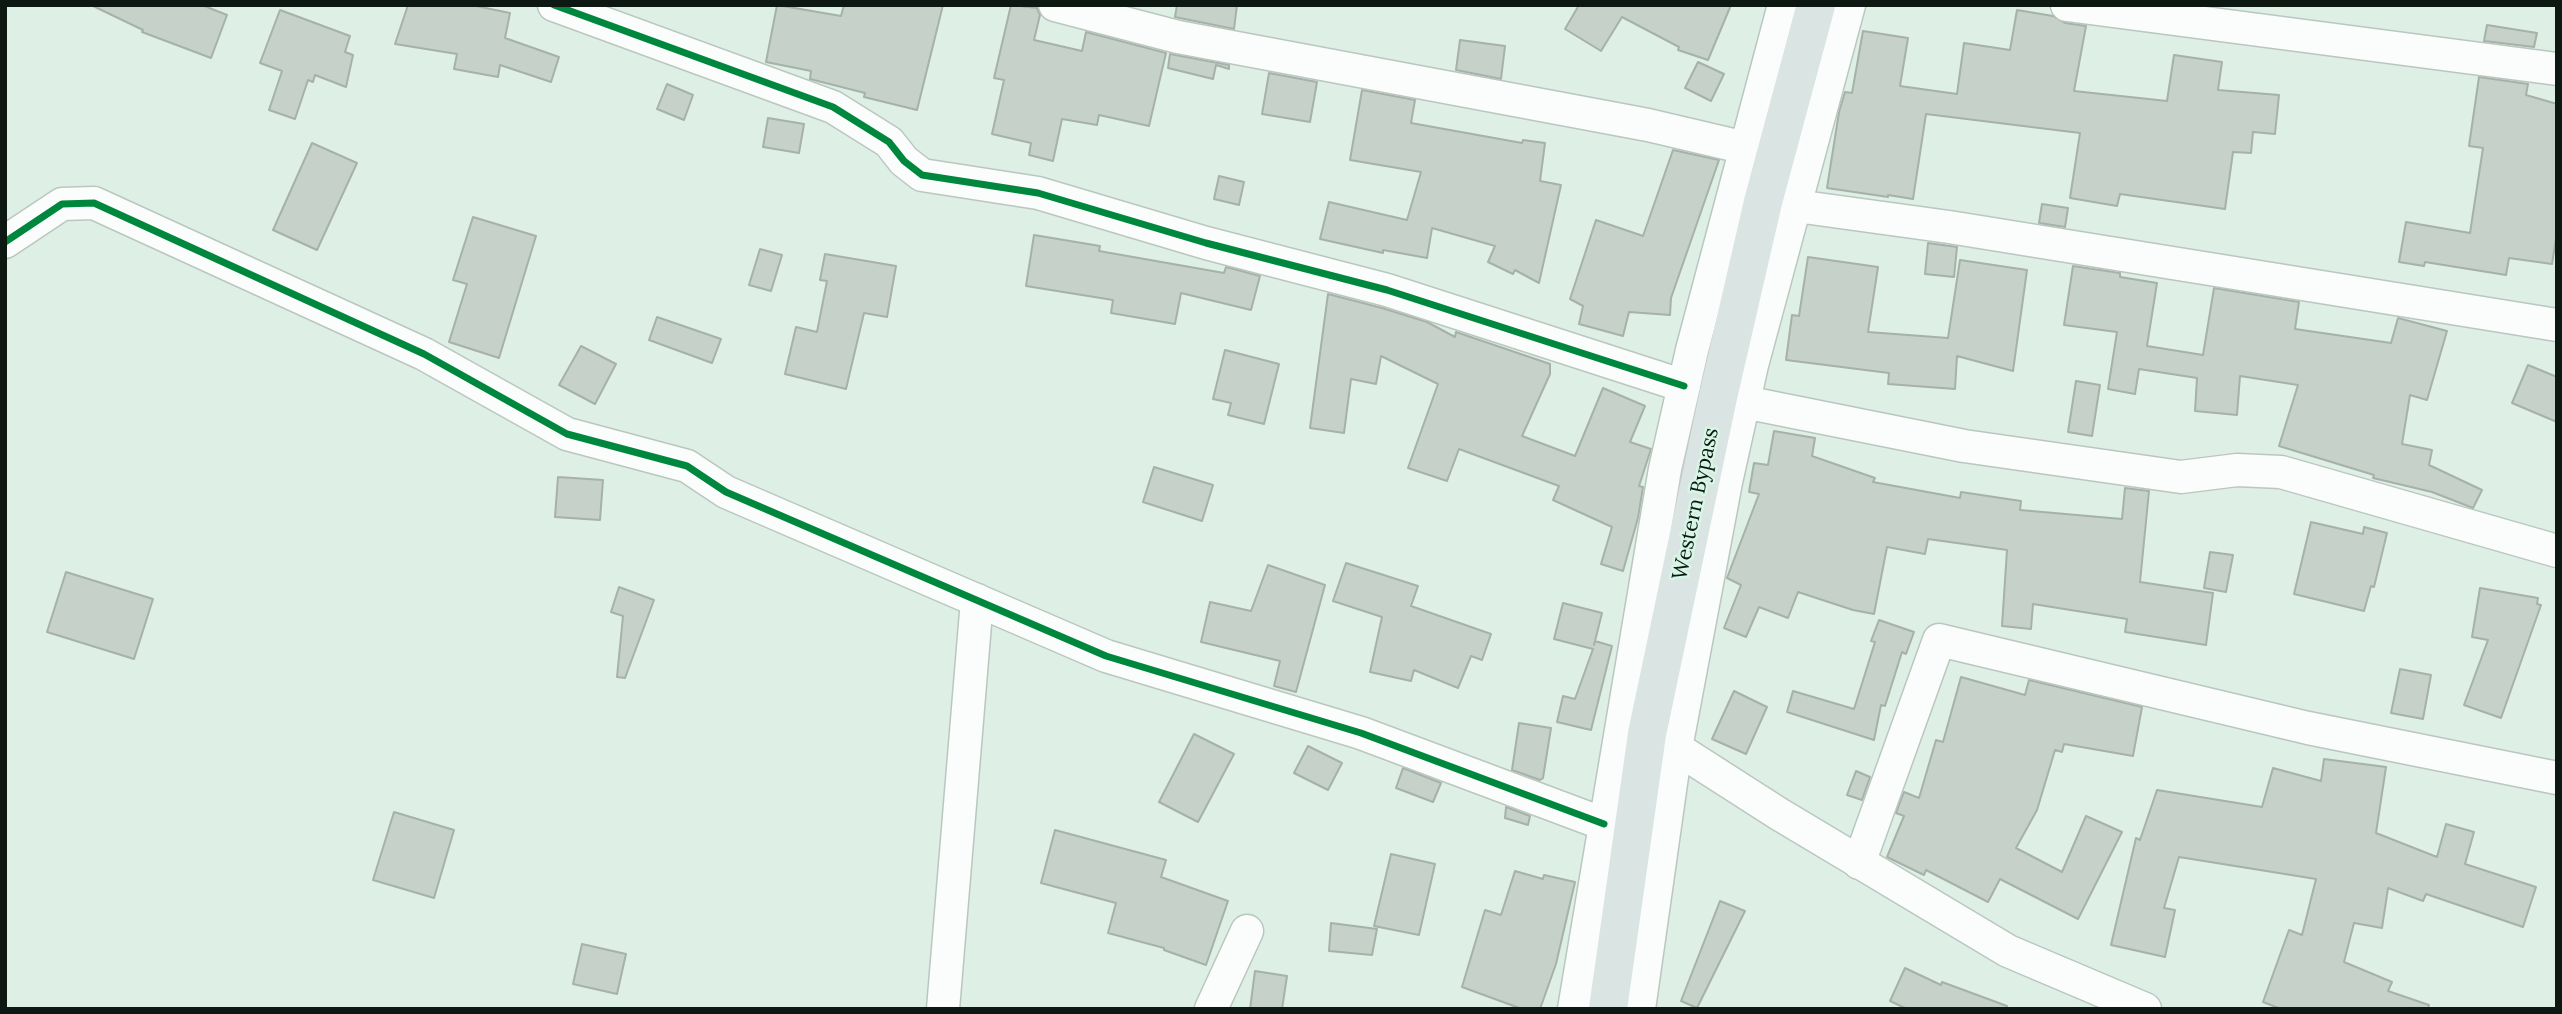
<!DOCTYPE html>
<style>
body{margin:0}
#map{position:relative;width:2562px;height:1014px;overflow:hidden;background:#deefe6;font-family:Lora,serif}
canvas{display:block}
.frame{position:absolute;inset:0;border:7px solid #0d1813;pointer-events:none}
</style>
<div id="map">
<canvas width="2562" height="1014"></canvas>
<div class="frame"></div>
</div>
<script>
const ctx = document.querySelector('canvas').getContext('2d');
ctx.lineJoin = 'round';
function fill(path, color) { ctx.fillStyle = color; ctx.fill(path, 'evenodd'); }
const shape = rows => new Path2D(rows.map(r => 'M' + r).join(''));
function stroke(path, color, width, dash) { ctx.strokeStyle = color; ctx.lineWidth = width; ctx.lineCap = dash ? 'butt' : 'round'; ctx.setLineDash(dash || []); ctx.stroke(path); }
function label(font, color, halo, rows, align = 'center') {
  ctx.font = font + ' Lora,serif'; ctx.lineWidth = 5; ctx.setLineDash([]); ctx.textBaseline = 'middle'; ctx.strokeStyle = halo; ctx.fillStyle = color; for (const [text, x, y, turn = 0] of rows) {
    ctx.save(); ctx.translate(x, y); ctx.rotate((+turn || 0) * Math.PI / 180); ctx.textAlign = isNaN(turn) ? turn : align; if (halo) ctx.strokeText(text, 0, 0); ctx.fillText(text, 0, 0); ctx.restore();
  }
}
const building = shape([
 [91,5,202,5,227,15,211,58,142,32,143,30,91,5],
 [408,5,471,5,510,13,505,38,559,57,551,82,500,65,498,77,454,69,457,54,395,44,408,5],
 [777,5,841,16,844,5,943,5,917,110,864,97,865,93,810,79,811,71,766,62,777,5],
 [1011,5,1037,8,1040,15,1034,40,1082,51,1086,32,1166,53,1149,126,1099,115,1097,125,1062,119,1053,161,1029,155,1031,143,992,134,1004,80,994,78,1011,5],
 [1177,5,1237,5,1234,29,1175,17,1177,5],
 [1579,5,1731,5,1708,60,1678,50,1679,47,1622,17,1601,51,1565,29,1579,5],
 [280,10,350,36,345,52,353,55,346,87,315,75,313,82,308,80,295,119,269,110,282,71,260,63,280,10],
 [2017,10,2053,16,2065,23,2086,26,2074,91,2167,101,2174,55,2222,62,2218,90,2279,95,2275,134,2253,132,2251,153,2233,152,2225,209,2120,194,2117,206,2070,198,2080,133,1926,114,1913,199,1888,195,1888,197,1827,188,1839,112,1845,92,1852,93,1863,31,1908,38,1900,86,1957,94,1964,43,2010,50,2017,10],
 [2487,25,2537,33,2534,47,2484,41,2487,25],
 [1460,40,1505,46,1501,79,1456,70,1460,40],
 [1170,54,1229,65,1229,69,1216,65,1213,79,1168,68,1170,54],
 [1698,62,1724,74,1711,101,1685,88,1698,62],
 [1269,73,1317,82,1310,122,1262,114,1269,73],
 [2479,77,2528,84,2526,95,2557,104,2557,232,2552,264,2509,258,2506,275,2425,262,2424,266,2399,262,2406,222,2470,233,2483,148,2469,146,2479,77],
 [667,84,693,95,684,120,657,109,667,84],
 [1362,90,1415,100,1411,123,1522,143,1523,140,1545,143,1540,181,1561,185,1539,283,1515,270,1513,274,1488,262,1495,246,1432,228,1427,258,1383,250,1383,253,1320,239,1329,202,1407,220,1421,172,1350,160,1362,90],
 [768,118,804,124,799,153,763,147,768,118],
 [312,143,357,163,317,250,273,230,312,143],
 [1673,150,1719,160,1671,298,1670,315,1629,312,1623,336,1579,324,1583,306,1570,299,1596,220,1643,236,1673,150],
 [1219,176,1244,182,1239,205,1214,199,1219,176],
 [2042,204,2068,208,2065,227,2039,223,2042,204],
 [473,217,536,236,499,358,449,342,467,284,453,280,473,217],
 [1034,235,1100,246,1099,251,1224,273,1226,267,1260,276,1251,310,1181,293,1175,324,1111,313,1113,300,1026,286,1034,235],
 [1928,243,1957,247,1954,277,1925,274,1928,243],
 [760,249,782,255,771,291,749,285,760,249],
 [825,254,896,266,887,317,864,313,846,389,785,374,796,327,817,332,827,281,820,280,825,254],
 [1808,257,1878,267,1868,332,1948,338,1960,260,2027,270,2013,371,1957,356,1955,389,1888,384,1889,373,1786,360,1792,315,1799,316,1808,257],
 [2073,266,2120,273,2120,277,2157,283,2147,346,2203,355,2214,288,2299,302,2295,329,2391,343,2398,318,2447,331,2427,400,2410,395,2402,444,2432,450,2429,465,2482,490,2473,508,2432,492,2373,478,2374,475,2279,446,2298,385,2240,376,2237,415,2195,411,2197,378,2139,369,2135,394,2108,389,2117,332,2064,325,2073,266],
 [1328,294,1382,308,1427,322,1455,337,1456,332,1550,364,1550,374,1522,436,1575,456,1603,388,1645,406,1630,442,1651,449,1639,486,1643,487,1638,518,1623,571,1601,564,1612,527,1553,500,1559,486,1459,449,1447,481,1408,468,1438,384,1381,356,1376,384,1351,379,1344,433,1310,428,1328,294],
 [657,317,721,339,712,363,649,340,657,317],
 [581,346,616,364,595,404,559,385,581,346],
 [1225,350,1279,364,1264,424,1228,415,1231,403,1213,399,1225,350],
 [2528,365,2557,377,2557,422,2512,403,2528,365],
 [2076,381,2100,385,2092,436,2068,432,2076,381],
 [1774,431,1815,438,1812,456,1875,478,1873,482,1960,498,1961,492,2021,501,2020,510,2122,519,2125,488,2149,491,2140,582,2213,593,2206,645,2125,632,2127,619,2033,604,2031,629,2002,626,2007,550,1928,539,1925,554,1887,547,1874,614,1853,610,1798,592,1788,618,1759,607,1746,637,1724,628,1741,585,1727,578,1759,494,1749,492,1754,463,1768,465,1774,431],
 [1154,467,1213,485,1202,521,1143,502,1154,467],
 [558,477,603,480,600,520,555,517,558,477],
 [2311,522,2363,534,2364,527,2387,533,2374,587,2371,586,2364,611,2294,594,2311,522],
 [2210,552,2233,555,2226,592,2204,588,2210,552],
 [1346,563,1418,586,1411,606,1491,634,1482,660,1471,656,1458,688,1414,670,1411,681,1370,672,1382,617,1333,601,1346,563],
 [1268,565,1325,585,1296,692,1274,686,1280,661,1201,642,1210,602,1251,611,1268,565],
 [66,572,153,599,134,659,47,632,66,572],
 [619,587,654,600,625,678,617,677,623,616,611,612,619,587],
 [2480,588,2538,598,2537,604,2541,605,2501,718,2464,705,2488,640,2472,637,2480,588],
 [1563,603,1602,613,1594,645,1595,641,1612,646,1591,730,1557,722,1563,696,1575,699,1593,649,1554,639,1563,603],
 [1879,620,1914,632,1906,654,1902,652,1885,706,1881,705,1874,740,1787,712,1793,691,1854,709,1875,642,1871,641,1879,620],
 [2400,669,2431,675,2423,719,2391,713,2400,669],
 [1961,677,2025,695,2029,680,2142,707,2133,756,2064,744,2062,752,2055,750,2037,810,2016,848,2062,872,2086,816,2122,832,2078,919,2000,879,1988,902,1926,870,1924,875,1887,857,1904,816,1896,813,1904,792,1919,798,1936,740,1943,742,1961,677],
 [1734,691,1767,707,1746,754,1712,739,1734,691],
 [1519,723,1551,728,1543,778,1540,780,1512,770,1519,723],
 [1194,734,1234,754,1198,822,1159,802,1194,734],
 [1308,746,1342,763,1328,790,1294,773,1308,746],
 [2324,759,2386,767,2376,833,2437,857,2446,824,2474,832,2465,864,2536,887,2523,927,2426,894,2423,901,2388,888,2382,928,2354,923,2344,962,2392,982,2388,991,2429,1005,2428,1009,2281,1009,2263,1002,2289,930,2302,935,2316,879,2179,857,2164,908,2175,910,2165,957,2111,945,2136,838,2140,840,2157,790,2262,807,2273,768,2321,781,2324,759],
 [1403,768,1441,783,1433,802,1396,788,1403,768],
 [1856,771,1870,777,1862,800,1847,795,1856,771],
 [1506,807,1530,816,1528,825,1505,818,1506,807],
 [394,812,454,830,434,898,373,880,394,812],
 [1055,830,1166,860,1161,877,1228,901,1206,965,1164,950,1164,948,1108,933,1116,903,1041,883,1055,830],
 [1391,854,1435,864,1419,935,1374,926,1391,854],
 [1515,871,1543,879,1544,875,1575,882,1556,964,1540,1009,1522,1009,1462,987,1485,910,1501,915,1515,871],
 [1720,901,1745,911,1697,1008,1681,1001,1720,901],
 [1331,923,1377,929,1372,955,1329,951,1331,923],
 [582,944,626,954,617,994,573,984,582,944],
 [1905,968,1941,985,1942,982,2007,1006,2006,1009,1907,1009,1890,1001,1905,968],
 [1255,971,1287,976,1282,1009,1250,1009,1255,971]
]);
const minor = shape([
 [554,5,833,107,889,142,904,161,922,175,1038,193,1206,243,1387,290,1684,386],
 [1055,5,1178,37,1648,125,1746,148],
 [2067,5,2557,69],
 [1796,206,1949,227,2557,325],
 [5,242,62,204,94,203,424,354,567,434,687,466,726,492,1106,656,1361,733,1604,824],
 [1744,402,1964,446,2181,477,2237,470,2281,472,2557,551],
 [1676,748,1779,814,2008,951,2145,1009],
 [1859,863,1939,640,2308,728,2557,778],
 [943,1009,977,600],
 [1211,1009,1247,931],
 [1574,1009,1665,469,1692,350,1784,5],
 [1639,1009,1676,748,1726,482,1752,365,1849,5]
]);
const major = shape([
 [1608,1009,1647,734,1718,397,1763,202,1816,5]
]);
const cycleway = shape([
 [554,5,833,107,889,142,904,161,922,175,1038,193,1206,243,1387,290,1684,386],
 [5,242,62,204,94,203,424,354,567,434,687,466,726,492,1106,656,1361,733,1604,824]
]);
const streetNames = [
 ["Western Bypass",1696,504,-78]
];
fill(building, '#c6d1c9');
stroke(building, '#a6b1a8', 2);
stroke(minor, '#bac7c0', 35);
stroke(major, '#c3cbc7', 42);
stroke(minor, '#fafdfb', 32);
stroke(major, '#dae4e2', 38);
stroke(cycleway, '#00873e', 7);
label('21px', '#0d1813', '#d7f6e6', streetNames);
</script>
